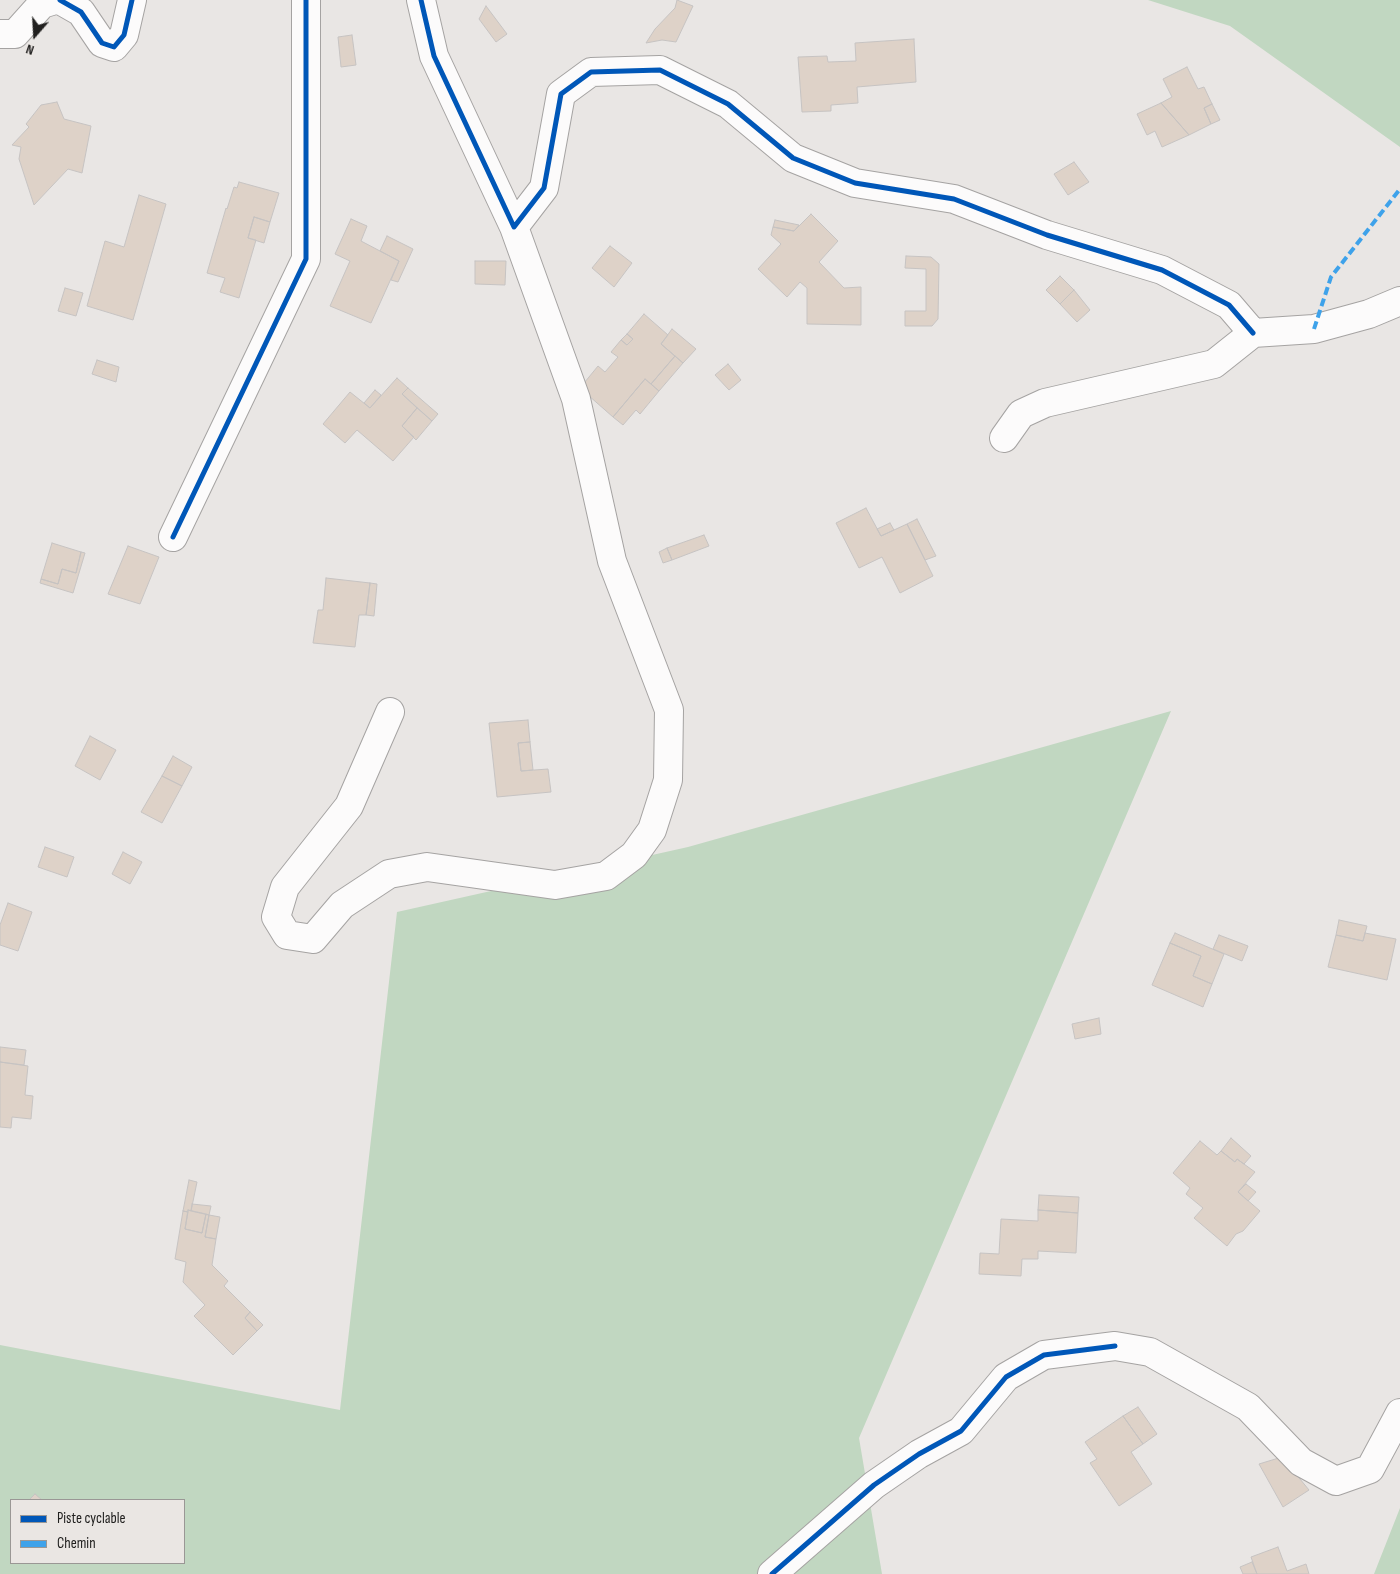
<!DOCTYPE html>
<style>
body{margin:0}
#map{position:relative;width:1400px;height:1574px;overflow:hidden;background:#e9e6e4;font-family:"Sofia Sans Condensed",sans-serif}
canvas{display:block}
.legend{position:absolute;left:10px;top:1499px;width:175px;height:65px;box-sizing:border-box;background:#eae6e3;border:1px solid #9a9795;margin:0;padding:6px 9px;list-style:none;font-size:15px;color:#21201f}
.legend li{display:flex;align-items:center;gap:10px;height:25px}
.legend b{width:25px;border:1px solid #9a9795}
.north{position:absolute;left:10px;top:10px;width:50px;height:50px;-webkit-text-stroke:4px #eae6e3;paint-order:stroke;rotate:199deg;font-size:14px;font-weight:700;line-height:20px;text-align:center;color:#21201f}
.north::after{content:'';display:block;margin:auto;width:18px;height:22px;background:#21201f;clip-path:polygon(50% 0,100% 100%,50% 72%,0 100%)}
</style>
<div id="map">
<canvas width="1400" height="1574"></canvas>
<ul class="legend">
<li><b style="height:6px;background:#0057b8"></b>Piste cyclable</li>
<li><b style="height:6px;background:#3ea2ea"></b>Chemin</li>
</ul>
<div class="north">N</div>
</div>
<script>
const ctx = document.querySelector('canvas').getContext('2d');
ctx.lineJoin = 'round';
function fill(path, color) { ctx.fillStyle = color; ctx.fill(path, 'evenodd'); }
const shape = rows => new Path2D(rows.map(r => 'M' + r).join(''));
function stroke(path, color, width, dash) { ctx.strokeStyle = color; ctx.lineWidth = width; ctx.lineCap = dash ? 'butt' : 'round'; ctx.setLineDash(dash || []); ctx.stroke(path); }
const green = shape([
 [1148,0,1400,0,1400,147,1230,26],
 [1171,711,859,1438,882,1574,0,1574,0,1345,340,1410,397,912,688,847],
 [11,1500,184,1500,184,1563,11,1563],
 [1400,1508,1400,1574,1374,1574]
]);
const building = shape([
 [677,0,693,6,676,42,662,40,646,43,655,29,675,8,677,0],
 [486,6,507,34,496,42,479,19,486,6],
 [352,35,356,65,341,67,338,37,352,35],
 [914,39,916,82,857,87,858,103,831,105,831,111,802,112,798,57,827,56,828,62,856,61,855,43,914,39],
 [1187,67,1198,89,1204,87,1212,104,1204,108,1211,124,1189,135,1161,103,1172,97,1163,79,1187,67],
 [57,102,64,119,91,126,82,173,68,169,34,205,19,159,21,147,12,145,29,127,26,124,41,105,57,102],
 [1161,103,1189,135,1162,147,1155,131,1147,135,1137,114,1161,103],
 [1212,104,1220,120,1211,124,1204,108,1212,104],
 [1074,162,1089,182,1068,195,1054,174,1074,162],
 [239,182,279,193,270,222,254,217,248,238,256,240,239,298,220,292,225,278,207,273,226,208,227,209,234,187,237,188,239,182],
 [139,195,166,204,133,320,87,306,105,241,124,247,139,195],
 [811,214,838,241,819,262,844,288,861,287,861,325,807,324,807,288,800,282,787,297,758,269,781,244,771,235,773,227,794,231,811,214],
 [254,217,270,222,264,243,248,238,254,217],
 [351,219,367,226,361,241,399,261,371,323,330,306,350,261,335,254,351,219],
 [775,220,799,225,794,231,773,227,775,220],
 [387,236,413,249,398,282,391,280,399,261,380,251,387,236],
 [610,246,632,263,614,287,592,268,610,246],
 [906,256,931,257,939,264,938,319,932,326,905,326,905,311,926,311,926,269,905,268,906,256],
 [475,261,506,261,505,285,475,284,475,261],
 [1060,276,1074,290,1060,304,1046,290,1060,276],
 [65,288,83,293,76,316,58,311,65,288],
 [1074,290,1090,310,1077,322,1060,304,1074,290],
 [644,314,668,335,661,344,675,356,651,384,645,379,613,417,580,388,598,366,605,372,618,357,611,352,621,340,627,345,633,339,627,334,644,314],
 [672,329,696,349,683,363,661,344,672,329],
 [627,334,633,339,627,345,621,340,627,334],
 [675,356,683,363,659,391,651,384,675,356],
 [97,360,119,367,116,382,92,374,97,360],
 [728,364,741,380,729,390,715,375,728,364],
 [397,378,408,388,402,394,417,408,402,426,414,437,393,461,357,430,345,443,323,424,350,392,370,408,397,378],
 [645,379,659,391,640,414,636,410,623,425,613,417,645,379],
 [408,388,438,414,432,421,402,394,408,388],
 [375,390,381,395,370,408,364,403,375,390],
 [417,408,432,421,416,440,402,426,417,408],
 [866,508,881,536,907,524,933,576,900,593,882,557,859,568,836,523,866,508],
 [917,519,936,556,925,560,907,524,917,519],
 [890,523,894,530,881,536,877,529,890,523],
 [704,535,709,546,672,560,667,548,704,535],
 [52,543,81,552,76,573,62,569,58,584,41,579,52,543],
 [128,546,159,557,140,604,108,594,128,546],
 [667,548,672,560,663,563,659,552,667,548],
 [81,552,85,553,73,593,40,583,41,579,58,584,62,569,76,573,81,552],
 [326,578,370,583,366,615,359,615,355,647,313,643,318,610,323,610,326,578],
 [370,583,377,584,374,616,366,615,370,583],
 [528,720,530,742,518,743,521,771,548,769,551,792,497,797,489,723,528,720],
 [90,736,116,750,100,780,75,766,90,736],
 [530,742,533,770,521,771,518,743,530,742],
 [173,756,192,767,182,786,162,776,173,756],
 [162,776,182,786,162,823,141,812,162,776],
 [45,847,74,857,67,877,38,867,45,847],
 [123,852,142,862,130,884,112,874,123,852],
 [8,903,32,912,18,951,0,945,0,925,8,903],
 [1339,920,1367,926,1363,941,1336,935,1339,920],
 [1175,933,1224,954,1212,984,1193,976,1201,956,1170,943,1175,933],
 [1365,933,1396,939,1387,980,1328,967,1336,935,1363,941,1365,933],
 [1219,935,1248,946,1242,961,1213,949,1219,935],
 [1170,943,1201,956,1193,976,1212,984,1203,1007,1152,985,1170,943],
 [1099,1018,1101,1034,1075,1039,1072,1024,1099,1018],
 [0,1047,26,1050,24,1065,0,1062,0,1047],
 [0,1062,28,1066,25,1095,33,1096,31,1119,12,1117,11,1128,0,1127,0,1062],
 [1231,1138,1251,1156,1244,1164,1237,1159,1235,1162,1221,1151,1231,1138],
 [1200,1141,1217,1155,1221,1151,1235,1162,1237,1159,1255,1172,1238,1192,1260,1211,1243,1231,1236,1234,1227,1246,1194,1218,1203,1208,1186,1194,1190,1188,1173,1173,1200,1141],
 [189,1180,197,1182,191,1211,188,1210,188,1212,183,1211,189,1180],
 [1246,1184,1256,1192,1248,1201,1238,1192,1246,1184],
 [1039,1195,1079,1197,1078,1213,1038,1210,1039,1195],
 [192,1204,211,1206,209,1215,191,1211,192,1204],
 [188,1210,206,1214,202,1233,185,1229,188,1210],
 [1038,1210,1078,1213,1076,1253,1038,1251,1038,1259,1022,1259,1021,1276,979,1274,980,1253,999,1254,1001,1219,1038,1221,1038,1210],
 [183,1211,188,1212,185,1229,202,1233,206,1214,209,1215,205,1237,216,1239,212,1265,228,1281,224,1286,250,1312,245,1318,257,1331,233,1355,194,1316,205,1305,183,1282,186,1262,175,1259,183,1211],
 [209,1215,220,1217,216,1239,205,1237,209,1215],
 [250,1312,263,1325,257,1331,245,1318,250,1312],
 [1138,1407,1157,1434,1143,1444,1123,1416,1138,1407],
 [1123,1416,1143,1444,1131,1452,1152,1484,1119,1506,1090,1463,1097,1459,1085,1442,1123,1416],
 [1282,1457,1309,1490,1283,1507,1259,1464,1282,1457],
 [35,1494,42,1500,29,1500,35,1494],
 [1278,1547,1287,1571,1306,1564,1309,1574,1257,1574,1251,1557,1278,1547],
 [1252,1562,1257,1574,1243,1574,1240,1567,1252,1562]
]);
const minor = shape([
 [60,0,81,12,102,43,114,47,124,35,132,0],
 [421,0,434,56,514,227,544,188,561,94,591,72,660,70,728,104,793,158,855,183,954,199,1047,235,1162,270,1229,305,1253,333],
 [0,34,15,34,42,4,55,0],
 [1004,438,1021,414,1045,403,1214,364,1253,333,1314,329,1369,314,1400,301],
 [173,537,306,259,306,0],
 [390,712,349,806,285,887,276,917,287,935,313,939,342,905,389,874,427,867,555,885,606,876,634,855,652,830,668,780,669,710,612,561,576,399,514,227],
 [772,1574,874,1485,919,1454,961,1431,1006,1377,1044,1355,1115,1346,1150,1352,1248,1407,1301,1462,1336,1481,1370,1469,1400,1413]
]);
const quiet = shape([
 [1314,329,1331,277,1400,189]
]);
const cycleway = shape([
 [60,0,81,12,102,43,114,47,124,35,132,0],
 [421,0,434,56,514,227,544,188,561,94,591,72,660,70,728,104,793,158,855,183,954,199,1047,235,1162,270,1229,305,1253,333],
 [173,537,306,259,306,0],
 [772,1574,874,1485,919,1454,961,1431,1006,1377,1044,1355,1115,1346]
]);
fill(green, '#c1d7c1');
fill(building, '#ded2c8');
stroke(building, '#c6c3c2', 1);
stroke(minor, '#a5a3a2', 30);
stroke(minor, '#fcfbfb', 28);
stroke(quiet, '#3ea2ea', 4, [8, 4]);
stroke(cycleway, '#0057b8', 5);
</script>
